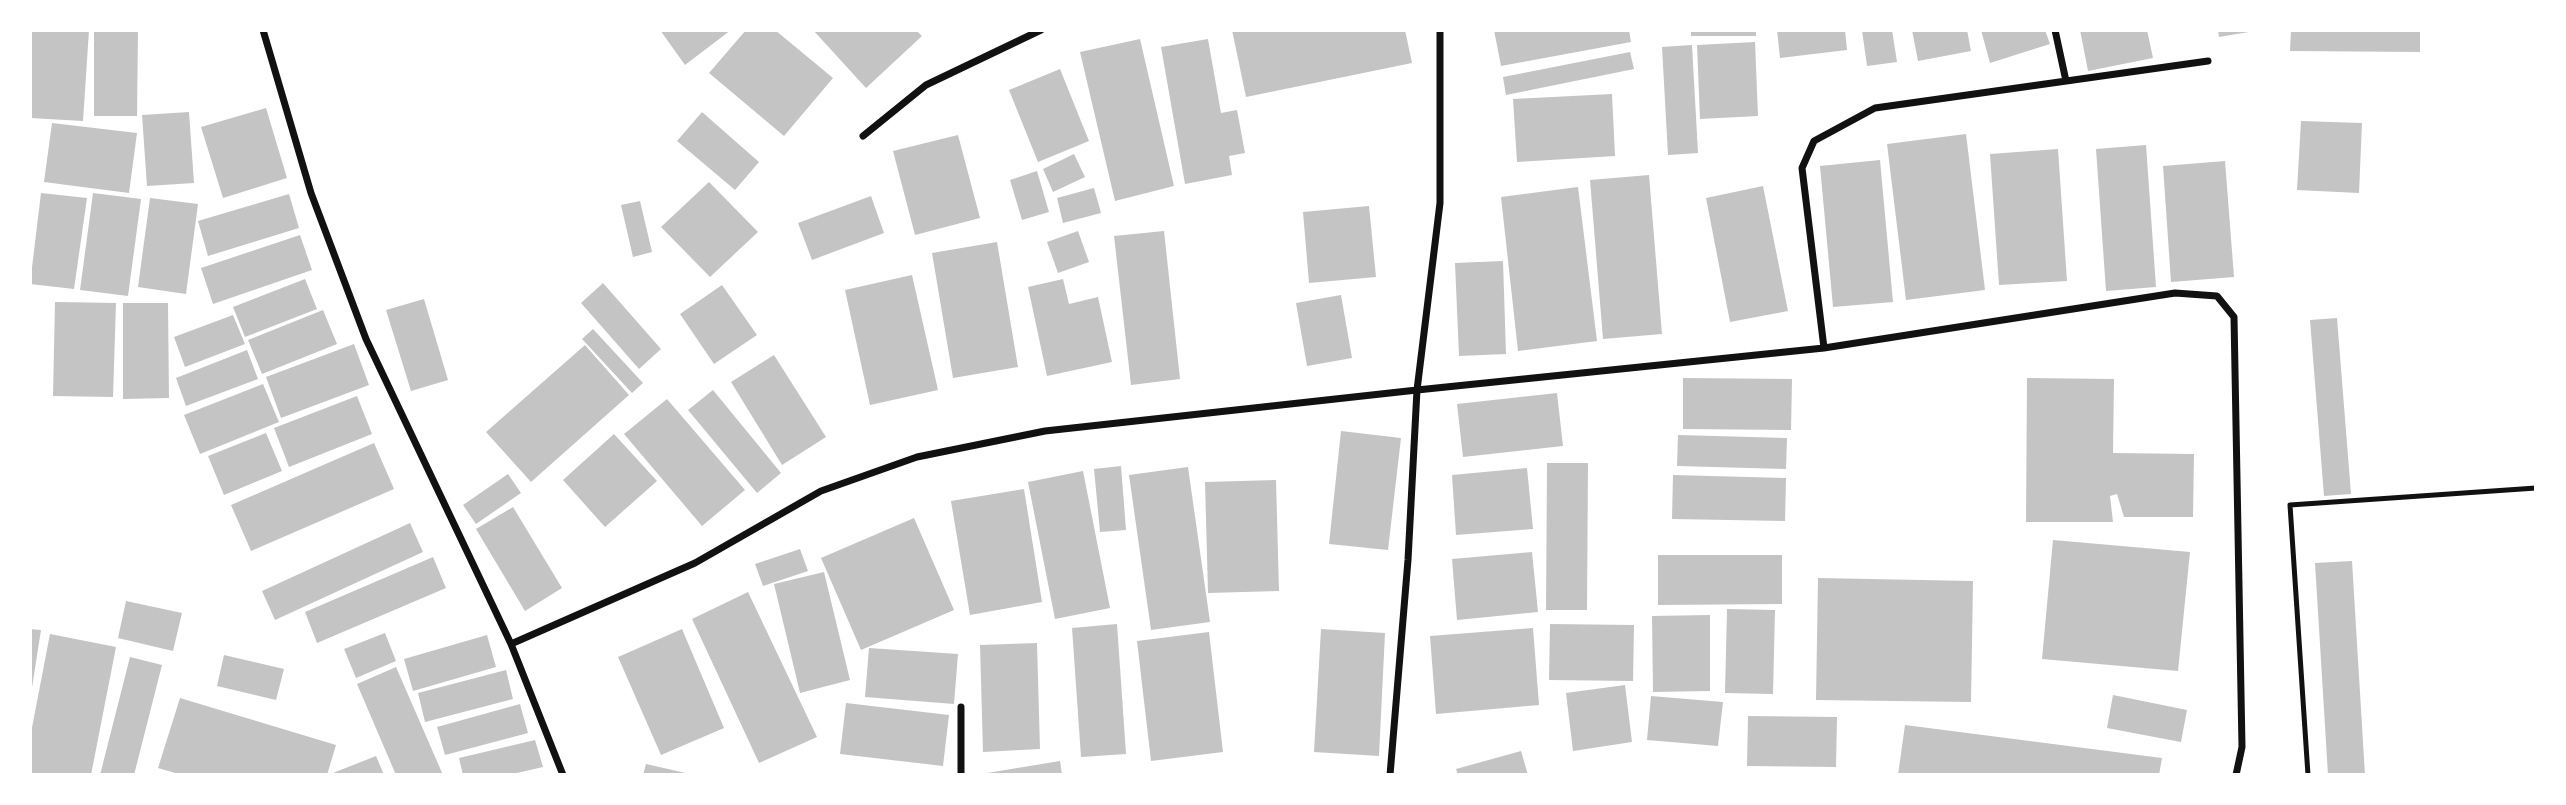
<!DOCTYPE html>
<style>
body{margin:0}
#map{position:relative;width:2566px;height:805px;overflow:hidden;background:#fff;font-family:"Source Sans 3",sans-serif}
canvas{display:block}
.frame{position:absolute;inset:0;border:32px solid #fff;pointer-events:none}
</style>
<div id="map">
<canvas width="2566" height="805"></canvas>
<div class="frame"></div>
</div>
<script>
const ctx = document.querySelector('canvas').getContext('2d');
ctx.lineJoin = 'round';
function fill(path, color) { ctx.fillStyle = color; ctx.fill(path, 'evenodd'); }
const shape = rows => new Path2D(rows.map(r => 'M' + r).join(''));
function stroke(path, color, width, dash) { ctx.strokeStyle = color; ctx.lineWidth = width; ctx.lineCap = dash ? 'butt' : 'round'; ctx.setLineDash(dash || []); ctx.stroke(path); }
const building = shape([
 [30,30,89,30,83,121,30,118],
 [94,30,138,30,137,116,94,116],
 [660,30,731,30,685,65],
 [746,30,775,30,833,78,784,136,709,73],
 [813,30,916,30,922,36,866,88],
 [1232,30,1405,30,1412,63,1246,97],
 [1494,30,1629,30,1631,42,1501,66],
 [1691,30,1756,30,1756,36,1691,36],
 [1777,30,1845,30,1847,50,1780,58],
 [1862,30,1892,30,1897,62,1867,66],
 [1912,30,1967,30,1971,51,1918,61],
 [1981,30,2045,30,2050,44,1990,63],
 [2080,30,2147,30,2153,58,2088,71],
 [2218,30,2249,30,2249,32,2219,37],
 [2291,30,2420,30,2420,52,2290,51],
 [1140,39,1174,186,1115,201,1080,52],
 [1208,39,1221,113,1237,110,1245,153,1229,156,1232,175,1185,184,1161,47],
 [1755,42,1758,116,1700,119,1697,45],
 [1692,45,1698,153,1668,155,1662,47],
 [1630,52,1634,69,1506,95,1503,77],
 [1060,69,1089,141,1038,162,1009,90],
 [1612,94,1615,156,1517,162,1513,99],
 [266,108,287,178,223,198,201,127],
 [189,112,194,183,147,186,142,115],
 [702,112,759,162,735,190,677,141],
 [2301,121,2362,123,2359,193,2297,190],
 [52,123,137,133,129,193,44,182],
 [1966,134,1985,290,1906,300,1887,144],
 [958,135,980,218,915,235,893,151],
 [2146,145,2156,287,2106,291,2096,149],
 [2058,149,2067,281,1999,285,1990,154],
 [1074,154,1085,177,1053,192,1043,169],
 [1880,160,1893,302,1833,307,1820,166],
 [2225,161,2234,277,2171,282,2163,166],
 [1037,171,1049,212,1022,220,1010,180],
 [1649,175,1662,334,1603,339,1590,180],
 [709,182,758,232,710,277,661,227],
 [1763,186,1788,311,1730,322,1706,198],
 [1578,187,1597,341,1518,351,1501,197],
 [1094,188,1101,213,1063,223,1057,198],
 [41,193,87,198,74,289,30,284],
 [93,193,141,199,128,296,80,290],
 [289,194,299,228,208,256,198,221],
 [871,196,884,233,812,260,798,223],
 [150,198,198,204,186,294,138,287],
 [640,201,652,252,633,257,621,205],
 [1369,206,1376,277,1309,283,1303,212],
 [1078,231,1089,262,1058,273,1047,242],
 [1164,231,1180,379,1131,385,1114,236],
 [300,235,312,270,213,304,201,268],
 [997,242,1018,367,953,378,932,253],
 [1503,261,1506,354,1459,356,1455,263],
 [912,275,938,390,870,405,845,290],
 [305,279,317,309,245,337,233,307],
 [1063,279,1069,304,1098,297,1112,362,1047,376,1028,287],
 [603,283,661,349,639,369,581,303],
 [722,285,757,335,714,364,680,314],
 [1341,295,1352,358,1307,366,1296,303],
 [424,299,448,380,411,391,386,310],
 [55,302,116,303,113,397,53,396],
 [123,303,168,303,169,398,123,399],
 [323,310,337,344,262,374,248,340],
 [233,315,245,344,185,367,174,337],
 [2337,318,2351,494,2324,496,2310,320],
 [593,329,643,383,632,393,582,339],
 [354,344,369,385,281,418,266,377],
 [585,345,629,395,531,482,486,432],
 [247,350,258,379,186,406,176,378],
 [774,355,826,437,782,465,731,382],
 [1683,378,1792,379,1791,430,1683,429],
 [2027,378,2114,379,2113,453,2194,454,2193,517,2124,517,2117,494,2110,496,2113,522,2026,522],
 [263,384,279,422,200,454,184,415],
 [713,390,781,473,757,493,688,410],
 [1557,393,1563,446,1463,457,1457,404],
 [357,396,372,434,289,467,274,428],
 [667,399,745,490,702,526,624,434],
 [1341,431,1401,438,1388,550,1329,544],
 [266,433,282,471,224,495,208,456],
 [614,434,657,481,605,527,563,480],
 [1678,435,1787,438,1786,469,1677,466],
 [374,443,394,489,251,551,231,505],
 [1547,463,1588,463,1587,610,1546,610],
 [1121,466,1126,530,1100,532,1094,469],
 [1188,467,1210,622,1151,630,1129,475],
 [1527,468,1533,529,1456,535,1452,475],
 [1083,471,1110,608,1055,619,1028,482],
 [508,474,521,493,476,524,463,505],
 [1673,475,1786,478,1785,521,1672,519],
 [1276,480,1279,591,1208,593,1205,482],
 [1024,489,1042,602,970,615,951,501],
 [513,507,562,588,525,611,476,529],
 [914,518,954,610,861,650,821,558],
 [410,523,423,552,275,620,262,591],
 [2053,540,2190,552,2178,671,2042,659],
 [800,549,808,571,763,586,755,564],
 [1532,552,1538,612,1457,620,1452,559],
 [1658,555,1782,555,1782,604,1658,605],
 [433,557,446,588,317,643,305,612],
 [2352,561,2365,775,2328,775,2315,563],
 [824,572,850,680,800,693,774,584],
 [1818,578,1973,581,1971,702,1816,700],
 [748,592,817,737,759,763,692,619],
 [126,601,182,613,173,651,118,638],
 [1727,609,1775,610,1773,694,1725,693],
 [1710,615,1710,691,1653,692,1652,616],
 [1117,624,1126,754,1081,757,1072,628],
 [1550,624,1634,625,1633,681,1549,680],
 [1533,628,1539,705,1436,714,1430,636],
 [30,629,41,630,31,694,30,694],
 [682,629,724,728,661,755,618,657],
 [1321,629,1385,633,1379,756,1314,752],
 [1209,632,1223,752,1151,761,1137,641],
 [385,633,396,661,356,678,344,649],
 [50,634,116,647,91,775,30,775,30,738],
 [487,635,496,667,413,691,404,659],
 [1037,643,1040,749,983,752,980,645],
 [869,648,958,654,954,704,865,697],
 [224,655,284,669,276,700,217,686],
 [130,657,162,665,134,775,100,775],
 [396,667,443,775,396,775,357,684],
 [506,670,513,699,425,722,418,693],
 [1625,685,1632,742,1573,751,1566,693],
 [2113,695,2187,710,2181,742,2107,728],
 [1651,696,1723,702,1718,746,1647,740],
 [180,698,336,745,327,775,182,775,158,768],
 [846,703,949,715,943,766,840,754],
 [520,704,528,733,445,755,437,727],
 [1748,716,1837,717,1836,767,1747,766],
 [1905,725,2162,758,2159,775,1898,775],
 [535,740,543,767,508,775,463,775,459,758],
 [1521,751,1528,775,1458,775,1456,769],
 [376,756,384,775,334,775,333,773],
 [1060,761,1062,775,981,775,981,774],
 [646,764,690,774,690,775,643,775]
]);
const service = shape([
 [2308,775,2290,505,2536,488]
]);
const minor = shape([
 [263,30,311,193,366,339,511,644,563,775],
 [2055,30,2066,81],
 [863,136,926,85,1041,30],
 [1824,348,1802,168,1814,141,1875,108,2208,61],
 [511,644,695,563,821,491,917,457,1045,431,1417,390,1824,348,2175,293,2217,296,2234,317,2242,747,2236,775],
 [961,775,961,707],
 [1390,775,1408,560,1417,390,1440,203,1440,30]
]);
fill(building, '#c4c4c4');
stroke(service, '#111', 5);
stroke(minor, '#111', 7);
</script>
